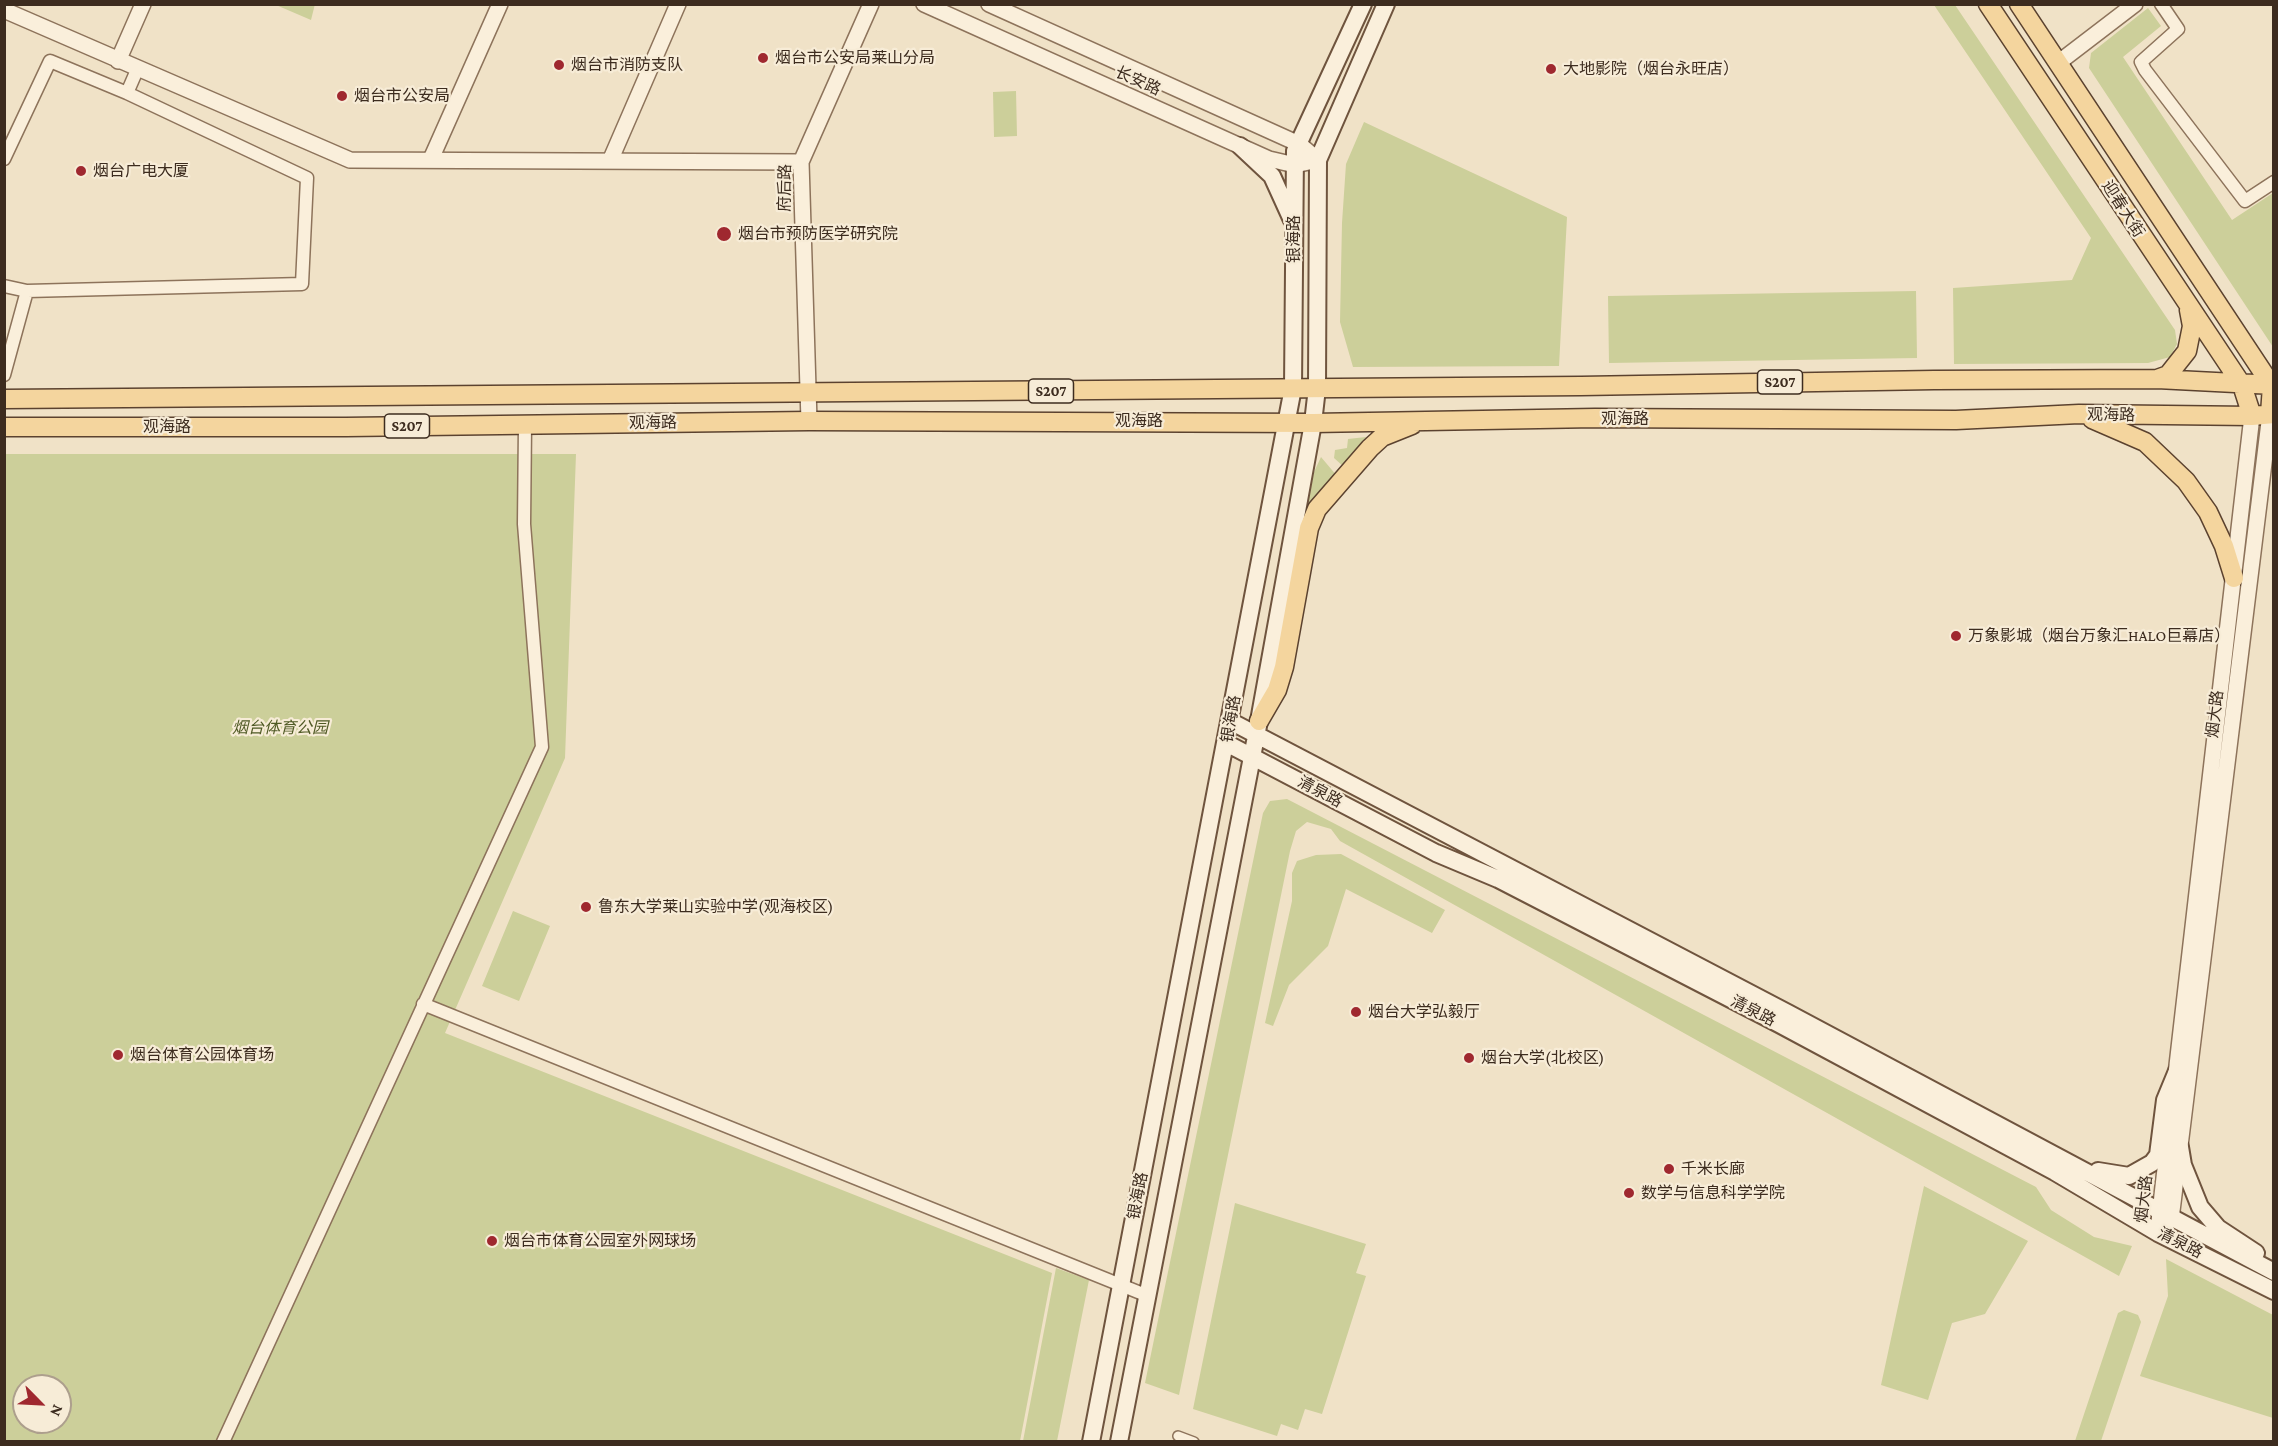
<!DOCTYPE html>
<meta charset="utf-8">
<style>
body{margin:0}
#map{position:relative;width:2278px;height:1446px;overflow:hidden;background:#f0e2c7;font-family:"Crimson Pro",serif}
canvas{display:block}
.frame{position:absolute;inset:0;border:6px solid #3d2c1f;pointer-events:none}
.north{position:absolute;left:12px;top:1374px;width:60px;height:60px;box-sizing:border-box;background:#f7ecd7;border:2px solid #ad9f8d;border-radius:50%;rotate:114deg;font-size:16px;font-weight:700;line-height:24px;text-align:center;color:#3d2c1f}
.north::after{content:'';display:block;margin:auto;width:21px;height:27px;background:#9f282f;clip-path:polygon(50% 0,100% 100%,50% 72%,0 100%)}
</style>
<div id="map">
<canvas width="2278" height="1446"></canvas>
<div class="frame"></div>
<div class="north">N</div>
</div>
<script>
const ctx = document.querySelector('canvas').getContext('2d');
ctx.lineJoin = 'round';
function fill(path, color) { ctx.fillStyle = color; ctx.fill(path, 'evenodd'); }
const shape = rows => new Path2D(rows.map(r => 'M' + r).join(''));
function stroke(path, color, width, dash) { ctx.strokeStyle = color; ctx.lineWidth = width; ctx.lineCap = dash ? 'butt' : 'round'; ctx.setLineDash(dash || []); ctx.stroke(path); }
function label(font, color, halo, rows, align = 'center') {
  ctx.font = font + ' "Crimson Pro","Noto Sans SC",serif'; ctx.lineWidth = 4.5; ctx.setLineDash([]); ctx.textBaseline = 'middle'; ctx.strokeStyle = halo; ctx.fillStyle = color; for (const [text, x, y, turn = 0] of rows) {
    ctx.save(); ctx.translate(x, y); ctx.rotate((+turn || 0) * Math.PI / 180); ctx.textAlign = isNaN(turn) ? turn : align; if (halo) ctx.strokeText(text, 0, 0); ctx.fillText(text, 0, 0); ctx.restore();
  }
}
const green = shape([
 [315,4,311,20,276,5,276,4],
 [1934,5,1955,5,2175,330,2177,344,2170,357,2148,363,1954,364,1953,288,2072,280,2091,238],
 [2148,8,2161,26,2123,57,2232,220,2273,193,2273,347,2089,68,2091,53],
 [1016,91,1017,136,994,137,993,92],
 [1364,122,1567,217,1559,366,1353,367,1340,322,1342,223,1346,164],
 [1916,291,1917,358,1609,363,1608,296],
 [1366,437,1344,467,1334,458,1335,450,1347,448,1348,439],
 [4,454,576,454,565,758,445,1033,1052,1273,1020,1441,5,1441],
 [24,1386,60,1386,60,1422,24,1422],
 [1321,457,1337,476,1317,501,1277,658,1314,472],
 [1287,799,2036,1187,2051,1210,2094,1237,2132,1246,2119,1276,1340,841,1331,829,1307,822,1296,831,1290,851,1179,1395,1145,1383,1263,813,1270,801],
 [1341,854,1445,910,1432,933,1346,889,1328,946,1289,985,1273,1026,1265,1023,1292,901,1292,873,1297,861,1316,855],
 [513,911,550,926,519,1001,482,986],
 [1924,1186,2028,1241,1985,1314,1952,1323,1928,1400,1881,1385],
 [1235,1203,1366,1244,1356,1273,1366,1276,1322,1414,1305,1409,1298,1430,1281,1424,1277,1436,1193,1409],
 [2166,1259,2273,1315,2273,1418,2140,1376,2168,1296],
 [1056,1268,1089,1280,1057,1441,1023,1441],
 [2124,1310,2138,1315,2141,1322,2101,1441,2075,1441,2118,1313]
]);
const pedestrian = shape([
 [1178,1436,1194,1442]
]);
const minor = shape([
 [2161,4,2178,29,2141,62,2145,70,2245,201,2274,182],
 [4,159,50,61,127,93],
 [4,286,27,291],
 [4,375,27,291,302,284,307,178,127,93,137,70],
 [423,1004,1148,1296],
 [223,1442,542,747,524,524,525,425]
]);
const tertiary = shape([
 [924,4,1269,159,1295,165,1318,160],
 [989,4,1299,144,1318,160],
 [4,10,350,160,801,162],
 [118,61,143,4],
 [2058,63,2135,4],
 [431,159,500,4],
 [610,161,678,4],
 [809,421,801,162,871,4],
 [2159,1221,2252,416],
 [2158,1233,2171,1219,2270,414]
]);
const secondary = shape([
 [1240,146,1272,176,1292,220],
 [1230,721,1788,1013,2274,1272],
 [1226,743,1436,853,1498,879,1779,1024,2055,1172,2158,1233,2274,1291],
 [2180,1147,2183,1165,2200,1207,2218,1228,2256,1253],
 [2098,1171,2129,1176,2152,1163,2158,1155,2165,1100,2177,1071],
 [1091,1442,1293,388,1295,151,1363,4],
 [1119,1442,1259,721,1313,423,1317,388,1318,160,1386,4]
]);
const primary = shape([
 [1988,4,2242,385,2252,416],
 [2019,4,2272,386,2270,414],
 [2157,379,2168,375,2187,351,2192,326,2189,310],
 [4,399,1581,386,1934,380,2157,379,2274,385],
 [2092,419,2145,442,2186,481,2208,512,2224,546,2234,578],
 [4,427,346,427,809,421,1313,423,1595,418,1956,420,2079,414,2252,416,2274,414],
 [1259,721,1277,690,1284,667,1309,528,1317,509,1370,448,1382,437,1412,425]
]);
const markers = [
 [763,58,6,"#9f282f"],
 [559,65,6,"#9f282f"],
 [1551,69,6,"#9f282f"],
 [342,96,6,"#9f282f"],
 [81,171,6,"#9f282f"],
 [724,234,8,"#9f282f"],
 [1956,636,6,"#9f282f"],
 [586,907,6,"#9f282f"],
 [1356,1012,6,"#9f282f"],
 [118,1055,6,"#9f282f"],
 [1469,1058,6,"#9f282f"],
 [1669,1169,6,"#9f282f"],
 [1629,1193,6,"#9f282f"],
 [492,1241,6,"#9f282f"]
];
const shields = [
 [1780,382,45],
 [1051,391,45],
 [407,426,45]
];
const shieldNames = [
 ["S207",1780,382],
 ["S207",1051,391],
 ["S207",407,426]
];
const poiNames = [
 ["烟台市公安局莱山分局",775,58],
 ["烟台市消防支队",571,65],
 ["大地影院（烟台永旺店）",1563,69],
 ["烟台市公安局",354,96],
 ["烟台广电大厦",93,171],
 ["烟台市预防医学研究院",738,234],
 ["万象影城（烟台万象汇HALO巨幕店）",1968,636],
 ["鲁东大学莱山实验中学(观海校区)",598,907],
 ["烟台大学弘毅厅",1368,1012],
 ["烟台体育公园体育场",130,1055],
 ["烟台大学(北校区)",1481,1058],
 ["千米长廊",1681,1169],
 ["数学与信息科学学院",1641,1193],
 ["烟台市体育公园室外网球场",504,1241]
];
const streetNames = [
 ["长安路",1138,81,24],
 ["府后路",785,188,-89],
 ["迎春大街",2123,209,57],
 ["银海路",1294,239,-90],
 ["观海路",2111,415,1],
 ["观海路",1625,419],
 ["观海路",1139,421],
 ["观海路",653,423,-1],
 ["观海路",167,427],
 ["烟大路",2215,714,-83],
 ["银海路",1231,719,-80],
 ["清泉路",1320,792,28],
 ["清泉路",1753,1011,27],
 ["银海路",1138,1196,-79],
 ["烟大路",2144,1199,-83],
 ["清泉路",2180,1243,27]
];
const parkNames = [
 ["烟台体育公园",280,728]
];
fill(green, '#cccf9a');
stroke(pedestrian, '#8d735b', 12);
stroke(minor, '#8d735b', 15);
stroke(tertiary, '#8d735b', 18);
stroke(secondary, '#6f543e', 20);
stroke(primary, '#5b422f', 21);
stroke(pedestrian, '#faefdb', 9);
stroke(minor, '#faefdb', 12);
stroke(tertiary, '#faefdb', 15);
stroke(secondary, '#faefdb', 16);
stroke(primary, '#f4d59e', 18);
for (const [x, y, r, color] of markers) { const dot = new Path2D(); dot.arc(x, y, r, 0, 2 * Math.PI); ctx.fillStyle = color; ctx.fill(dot); stroke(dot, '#f7ecd7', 2); }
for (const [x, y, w] of shields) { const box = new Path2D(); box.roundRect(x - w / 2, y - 12, w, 24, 4.5); ctx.fillStyle = '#f7ecd7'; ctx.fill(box); stroke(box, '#3d2c1f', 1.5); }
label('bold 15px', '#3d2c1f', null, shieldNames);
label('16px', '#3d2c1f', '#f7ecd7', poiNames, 'left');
label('16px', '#3d2c1f', '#f7ecd7', streetNames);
label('italic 16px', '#505a25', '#f7ecd7', parkNames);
</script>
